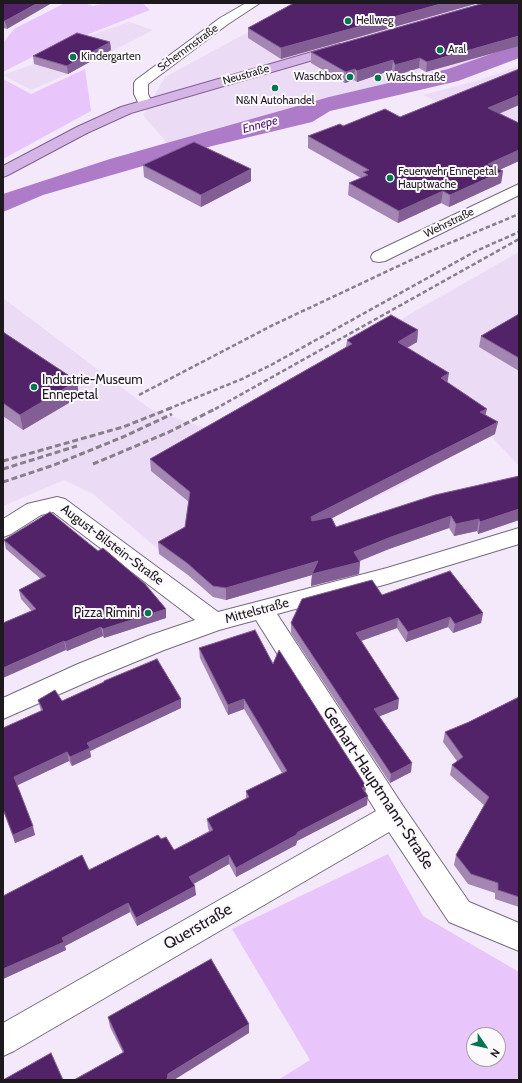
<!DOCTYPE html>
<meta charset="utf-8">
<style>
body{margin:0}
#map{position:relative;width:522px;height:1083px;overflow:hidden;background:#f4e8fb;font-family:Cabin,sans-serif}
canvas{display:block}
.frame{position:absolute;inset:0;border:4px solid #1d191f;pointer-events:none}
.north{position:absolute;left:466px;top:1027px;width:40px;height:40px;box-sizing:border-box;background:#fcf9fd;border:1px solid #a39fa4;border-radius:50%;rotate:124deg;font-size:11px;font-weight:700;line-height:16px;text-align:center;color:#1d191f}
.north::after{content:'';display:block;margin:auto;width:14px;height:18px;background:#007550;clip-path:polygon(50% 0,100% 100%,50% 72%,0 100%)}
</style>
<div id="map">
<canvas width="522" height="1083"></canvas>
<div class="frame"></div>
<div class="north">N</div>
</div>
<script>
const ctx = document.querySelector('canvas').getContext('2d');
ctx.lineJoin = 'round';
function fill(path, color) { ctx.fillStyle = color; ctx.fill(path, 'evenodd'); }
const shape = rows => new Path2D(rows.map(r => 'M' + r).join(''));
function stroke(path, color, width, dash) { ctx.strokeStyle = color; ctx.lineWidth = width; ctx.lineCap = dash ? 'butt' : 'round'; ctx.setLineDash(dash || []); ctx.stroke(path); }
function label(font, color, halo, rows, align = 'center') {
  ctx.font = font + ' Cabin,sans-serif'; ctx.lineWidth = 4; ctx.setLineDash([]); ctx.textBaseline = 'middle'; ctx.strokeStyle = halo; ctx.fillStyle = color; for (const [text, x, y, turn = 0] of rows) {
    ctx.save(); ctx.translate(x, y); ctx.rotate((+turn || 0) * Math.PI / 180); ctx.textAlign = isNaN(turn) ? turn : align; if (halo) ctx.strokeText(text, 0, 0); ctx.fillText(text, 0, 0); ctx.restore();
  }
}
const built = shape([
 [302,3,519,3,519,44,448,69,329,97,167,143,143,115,165,77],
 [129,22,153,30,68,74,31,90,3,75,34,64,80,39],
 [519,66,519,135,462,113,423,95,480,80],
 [519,252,519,466,490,435,398,487,195,580,93,494,64,480,3,506,3,298,150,409,208,429]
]);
const green = shape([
 [65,3,85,3,93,6,107,3,142,3,150,10,38,54,3,72,3,43,14,29],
 [85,69,91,111,3,159,3,79,31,94],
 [388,854,423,916,519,972,519,1080,278,1080,310,1060,232,929],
 [474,1035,498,1035,498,1059,474,1059]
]);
const water = shape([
 [519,44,519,58,458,81,330,111,312,122,212,146,43,195,3,212,3,194,110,159,329,97,448,69]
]);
const minor = shape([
 [246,3,260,3,228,24,148,84,148,94,152,103,150,106,145,107,140,106,134,94,134,83,136,80,220,18,246,3],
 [519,184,519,195,385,261,379,262,373,261,371,257,373,253,519,184],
 [57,497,65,499,218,612,387,568,519,528,519,544,387,584,277,614,403,806,469,902,519,923,519,951,449,922,389,832,14,1051,3,1056,3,1023,376,811,256,620,219,630,164,650,96,678,3,719,3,698,78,664,148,636,195,620,53,512,41,515,11,534,3,537,3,519,27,504,57,497]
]);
const major = shape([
 [340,44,344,45,346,48,344,51,131,113,87,133,8,175,3,177,3,166,77,127,121,107,340,44]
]);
const railFar1 = shape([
 [139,395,271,326,426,253,519,214],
 [168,409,242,379,271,365,476,251,519,232],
 [215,409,519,239]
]);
const rail = shape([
 [3,461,123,427,171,408],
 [93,464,169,432,217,408],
 [3,469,77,446],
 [3,482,54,465,123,437,172,414]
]);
const wall = shape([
 [3,3,7,29,3,28],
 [294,3,281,59,248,38,248,28],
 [484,3,426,72,419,68,394,76,392,70,357,82,354,80,345,83,311,63,311,52],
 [110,42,111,50,68,74,34,64,33,56],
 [519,69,519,105,499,114,519,123,519,161,499,170,503,171,501,183,449,207,441,203,398,223,348,195,349,183,361,178,308,148,308,136,343,126,400,117],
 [143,165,251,169,251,181,201,207,144,177],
 [519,314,519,371,479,347,481,336],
 [418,330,417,342,407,348,485,415,495,434,332,518,336,527,519,476,519,520,478,534,477,531,454,536,449,528,389,549,360,561,360,562,359,574,311,586,312,575,226,600,213,597,188,575,159,554,158,542,185,527,189,502,151,471,150,459,346,347,347,340],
 [3,332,77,381,79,397,23,430,3,416],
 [4,540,166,609,166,618,104,638,103,636,67,651,21,599,19,590,41,579,6,549],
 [382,595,483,613,481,623,453,633,448,627,406,642,397,628,361,641,398,709,379,716,411,772,390,783,291,633,291,623],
 [199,648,273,664,366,786,365,792,367,805,297,841,296,845,236,877,229,864,193,884,196,895,137,926,130,912,65,946,66,950,3,979,89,870,161,839,174,850,209,831,208,828,207,819,246,799,246,791,282,773,244,709,228,715,200,658],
 [104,681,181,699,181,708,90,751,91,757,72,766,69,761,17,785,35,835,15,843,3,810,3,728,41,711,38,700,62,701,104,682],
 [519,697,519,907,495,899,495,893,468,884,454,865,456,855,484,805,450,775,452,765,457,761,443,742,445,732,469,722],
 [108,1017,249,1024,249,1033,123,1053,110,1027]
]);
const shadedWall = shape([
 [38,3,52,3,7,29,5,21],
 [444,3,479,3,281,59,281,48],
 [519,36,519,46,426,72,427,62],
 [110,42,111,50,68,74,67,66],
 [420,58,419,68,394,76,395,65],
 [393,60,392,70,357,82,357,71],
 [355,69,354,80,345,83,346,72],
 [519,95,519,105,486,119,488,108],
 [519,150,519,161,486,176,488,164],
 [251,169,251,181,201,207,201,195],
 [503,171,501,183,449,207,450,195],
 [443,191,441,203,398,223,399,211],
 [418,330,417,342,396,354,398,342],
 [449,373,447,385,441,378],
 [77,381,79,397,23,430,20,415],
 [487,409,484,420,480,412],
 [498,422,495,434,311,529,311,517],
 [519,509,519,520,478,534,480,522],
 [451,516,449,528,389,549,354,563,360,562,359,574,311,586,312,575,226,600,226,588,318,561,354,552,391,537],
 [479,519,477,531,454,536,456,524],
 [166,609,166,618,104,638,103,629],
 [483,613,481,623,453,633,455,624],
 [450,617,448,627,406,642,408,632],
 [398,618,397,628,355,643,356,633],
 [101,627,103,636,67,651,65,642],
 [64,641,66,650,3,678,3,668],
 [181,699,181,708,90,751,91,757,72,766,70,757,87,743],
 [244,699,244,709,228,715,228,705],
 [399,699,398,709,373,719,374,709],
 [67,752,69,761,16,786,14,777],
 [412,763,411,772,390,783,391,774],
 [366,786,365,796,362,788],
 [368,796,367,805,297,841,296,845,236,877,236,868,298,832],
 [33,826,35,835,15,843,13,835],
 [229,855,229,864,190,886,189,877],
 [195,886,196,895,137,926,136,918],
 [128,903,130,912,65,946,66,950,3,979,3,969],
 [249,1024,249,1033,174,1080,167,1080,168,1074]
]);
const building = shape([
 [3,3,38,3,5,21,3,21,3,3],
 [294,3,444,3,281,48,248,28,294,3],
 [484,3,519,3,519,36,427,62,420,58,395,65,393,60,357,71,355,69,346,72,311,52,484,3],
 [77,33,110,42,67,66,33,56,77,33],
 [519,69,519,95,488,108,519,123,519,150,488,164,503,171,450,195,443,191,399,211,349,183,368,175,363,172,369,170,308,136,340,124,343,126,385,109,400,117,519,69],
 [194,142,251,169,201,195,143,165,194,142],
 [519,314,519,358,481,336,519,314],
 [391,315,418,330,398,342,449,373,441,378,487,409,480,412,498,422,311,517,312,521,331,517,336,527,435,495,519,476,519,509,480,522,479,519,456,524,451,516,391,537,354,552,360,562,312,574,318,561,226,588,213,586,187,563,158,542,185,527,190,492,150,459,352,344,347,340,391,315],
 [3,332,77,381,20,415,3,403,3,332],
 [50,512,98,551,103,548,145,584,166,609,103,629,101,627,65,642,64,641,3,668,3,623,36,609,19,590,46,576,4,540,50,512],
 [450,571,483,613,455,624,450,617,408,632,398,618,356,633,399,699,374,709,412,763,391,774,291,623,302,599,372,580,382,595,450,571],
 [255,630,273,664,279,650,366,786,362,788,368,796,298,832,296,835,236,868,229,855,189,877,195,886,136,918,128,903,62,938,64,942,3,969,3,896,82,855,89,870,158,835,161,839,166,837,174,850,213,830,207,819,249,797,246,791,287,771,244,699,228,705,199,648,255,630],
 [157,659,181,699,87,743,90,748,70,757,67,752,14,777,33,826,13,835,3,809,3,728,43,710,38,700,55,690,62,701,104,682,104,681,157,659],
 [519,697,519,897,498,890,498,883,471,874,456,855,489,797,452,765,463,757,445,732,469,722,519,697],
 [211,959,249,1024,168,1074,167,1080,74,1080,124,1052,108,1017,211,959],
 [51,1053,63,1080,3,1080,51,1053]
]);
const markers = [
 [348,21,4,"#007550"],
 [440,50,4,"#007550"],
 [73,57,4,"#007550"],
 [350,77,4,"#007550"],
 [378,78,4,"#007550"],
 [275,88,4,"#007550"],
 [390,178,4,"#007550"],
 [34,387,4,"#007550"],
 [148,613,4,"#007550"]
];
const farPoinames = [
 ["Hellweg",356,21],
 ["Aral",448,50],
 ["Kindergarten",81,57],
 ["Waschbox",342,77,"right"],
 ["Waschstraße",386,78],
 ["N&N Autohandel",275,101,"center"],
 ["Feuerwehr Ennepetal",398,172],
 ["Hauptwache",398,185]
];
const farStreetnames = [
 ["Schemmstraße",188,48,-36],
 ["Neustraße",246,75,-16],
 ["Wehrstraße",449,223,-26]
];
const farWaternames = [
 ["Ennepe",260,125,-15]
];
const poiNames = [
 ["Industrie-Museum",42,380],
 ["Ennepetal",42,395],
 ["Pizza Rimini",140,613,"right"]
];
const streetNames = [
 ["August-Bilstein-Straße",112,545,37],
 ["Mittelstraße",257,611,-15]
];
const nearStreetnames = [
 ["Gerhart-Hauptmann-Straße",378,788,57],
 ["Querstraße",198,927,-30]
];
fill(built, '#ebdbf5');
fill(green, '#e8c6fc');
fill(water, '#ad7bc8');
stroke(minor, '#766c7d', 2);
stroke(major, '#825f95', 2);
fill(minor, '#fff');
fill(major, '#d5b5e6');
stroke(railFar1, '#877f8b', 2.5, [4.5, 2.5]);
stroke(rail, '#877f8b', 3, [6, 3]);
fill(wall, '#a386b2');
fill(shadedWall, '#835e95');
fill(building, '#522369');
stroke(building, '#835e95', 1);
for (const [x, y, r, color] of markers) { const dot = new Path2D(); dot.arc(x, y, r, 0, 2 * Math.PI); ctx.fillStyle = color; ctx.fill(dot); stroke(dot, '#fcf9fd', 1.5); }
label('11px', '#1d191f', '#fcf9fd', farPoinames, 'left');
label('11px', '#1d191f', '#fcf9fd', farStreetnames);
label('italic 12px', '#551271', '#fcf9fd', farWaternames);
label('13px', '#1d191f', '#fcf9fd', poiNames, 'left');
label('13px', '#1d191f', '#fcf9fd', streetNames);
label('16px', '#1d191f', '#fcf9fd', nearStreetnames);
</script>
